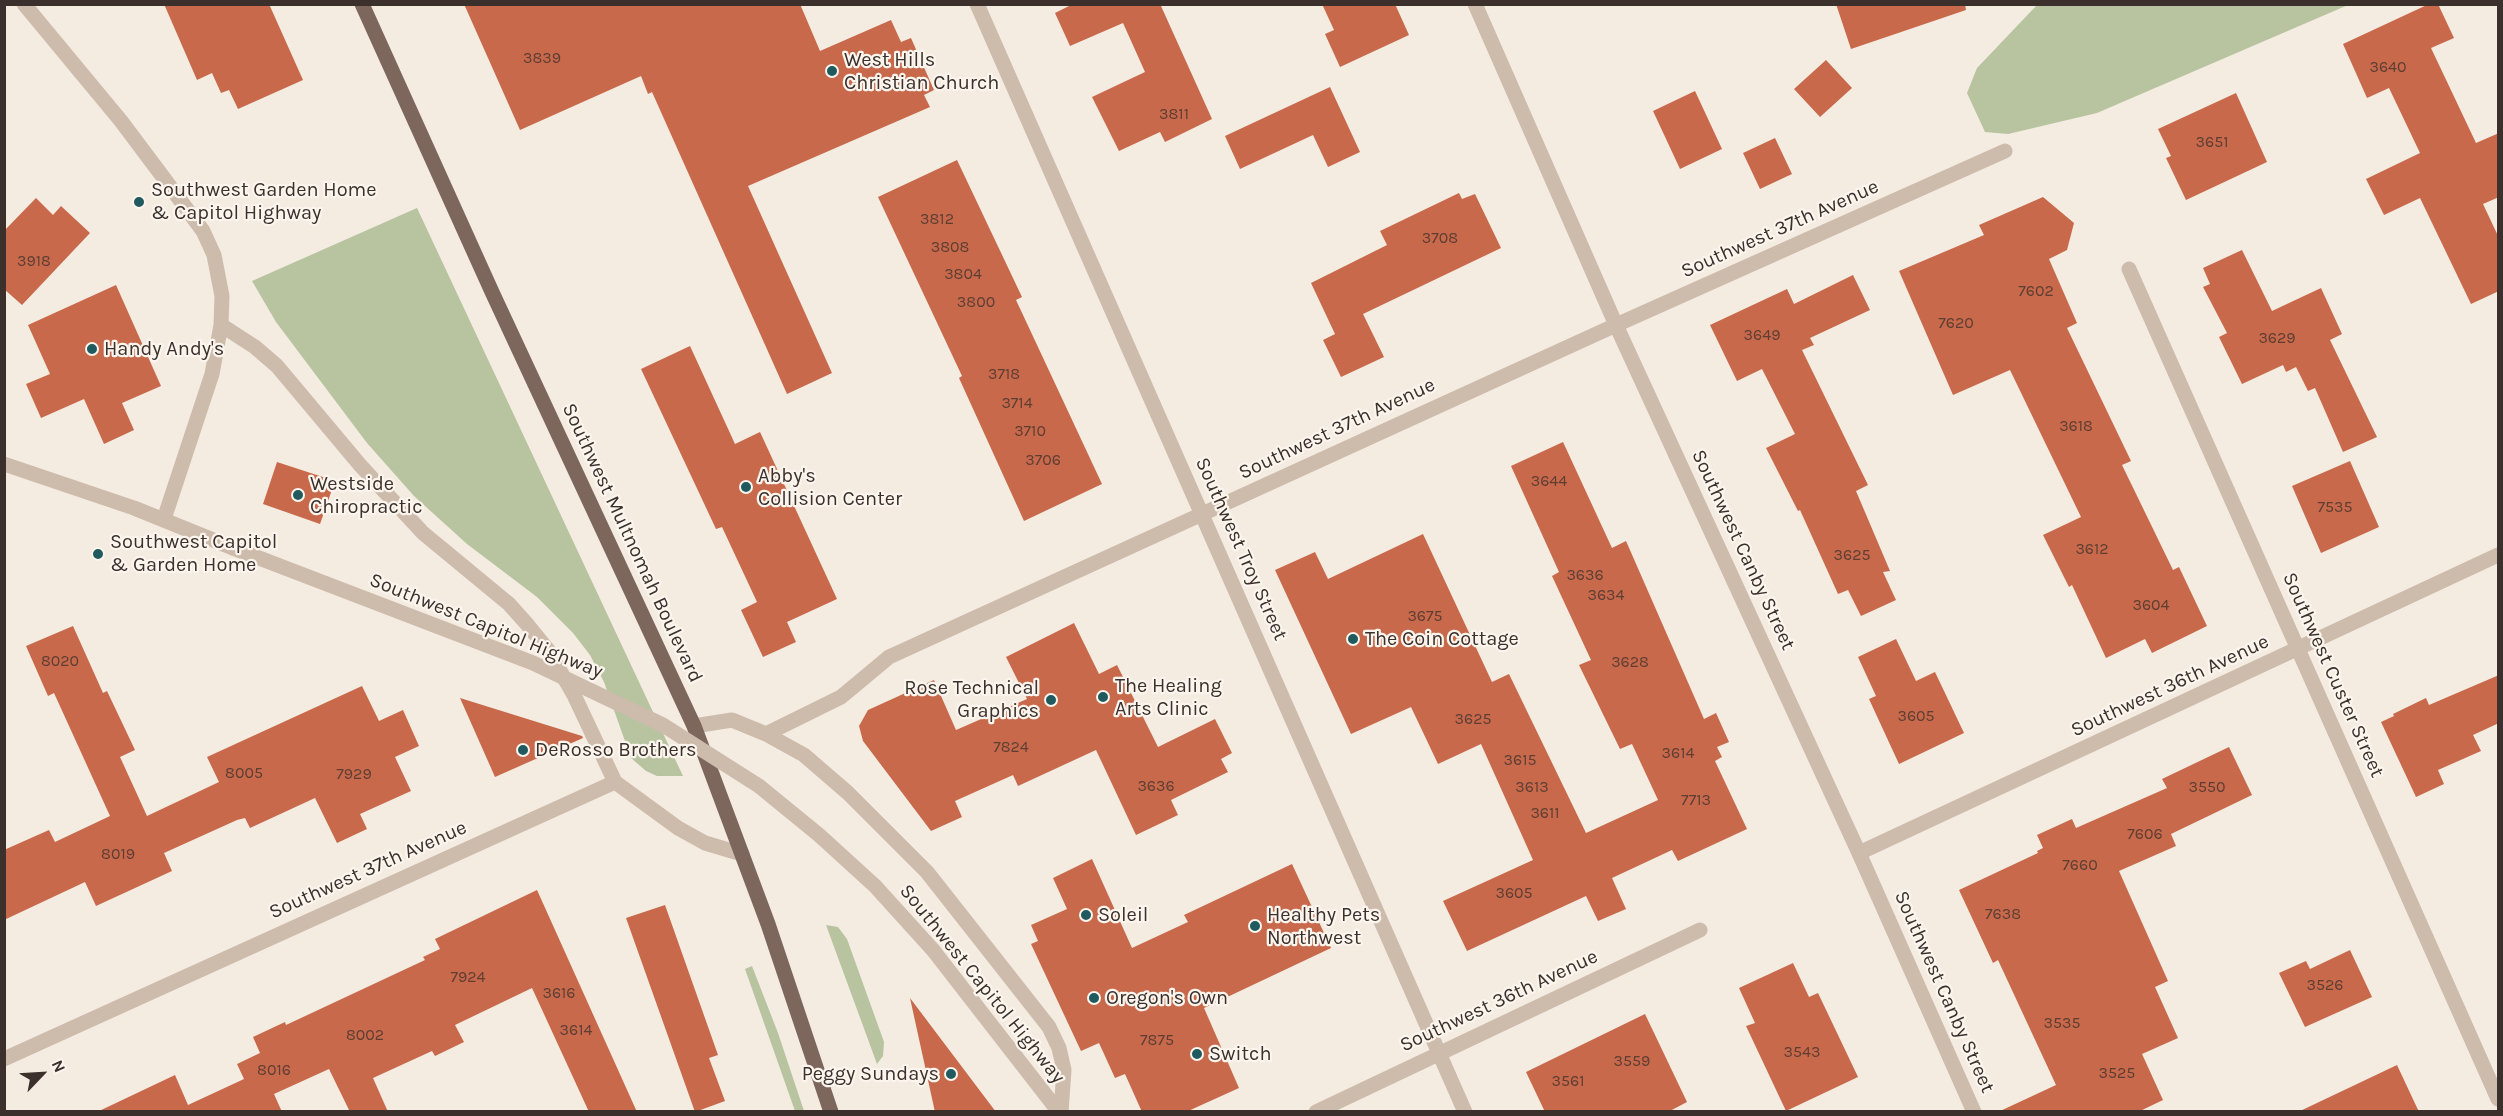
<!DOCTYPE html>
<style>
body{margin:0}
#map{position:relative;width:2503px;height:1116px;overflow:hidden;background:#f4ebe1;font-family:Karla,sans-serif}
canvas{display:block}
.frame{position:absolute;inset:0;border:6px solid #3b302b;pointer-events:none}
.north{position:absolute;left:12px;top:1044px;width:60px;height:60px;-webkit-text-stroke:4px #fbf5ee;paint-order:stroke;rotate:65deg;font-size:16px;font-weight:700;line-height:24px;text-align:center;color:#3b302b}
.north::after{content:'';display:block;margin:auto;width:21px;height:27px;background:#3b302b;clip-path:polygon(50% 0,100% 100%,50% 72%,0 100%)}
</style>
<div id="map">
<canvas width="2503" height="1116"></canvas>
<div class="frame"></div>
<div class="north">N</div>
</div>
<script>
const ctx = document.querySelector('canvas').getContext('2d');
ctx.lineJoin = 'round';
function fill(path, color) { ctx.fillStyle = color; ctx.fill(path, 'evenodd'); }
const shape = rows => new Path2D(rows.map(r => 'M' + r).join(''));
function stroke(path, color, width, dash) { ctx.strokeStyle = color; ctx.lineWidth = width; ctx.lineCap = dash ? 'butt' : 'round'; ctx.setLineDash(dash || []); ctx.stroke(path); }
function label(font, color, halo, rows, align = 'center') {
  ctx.font = font + ' Karla,sans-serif'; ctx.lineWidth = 4.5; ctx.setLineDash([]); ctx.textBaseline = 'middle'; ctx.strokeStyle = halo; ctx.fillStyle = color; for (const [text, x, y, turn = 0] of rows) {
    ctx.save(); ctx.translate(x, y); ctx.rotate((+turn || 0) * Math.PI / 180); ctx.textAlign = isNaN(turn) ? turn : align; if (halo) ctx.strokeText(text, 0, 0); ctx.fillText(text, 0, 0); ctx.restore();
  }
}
const green = shape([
 [2037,5,2037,4,2348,5,2097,113,2008,134,1985,132,1967,93,1977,68],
 [417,208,683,776,657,776,646,771,631,758,604,682,590,655,573,633,537,597,467,544,414,496,367,443,276,322,252,281],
 [826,925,838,927,847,939,884,1042,883,1056,877,1064],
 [752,966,778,1033,804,1111,795,1111,745,969]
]);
const building = shape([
 [164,4,269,4,303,80,238,109,229,90,221,93,212,73,197,80],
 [464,4,800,4,820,51,891,20,901,42,911,38,934,90,924,95,930,107,748,186,832,373,787,394,652,92,648,94,641,76,520,130],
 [1073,4,1165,4,1161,6,1212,119,1165,142,1160,132,1119,151,1092,97,1145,72,1123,23,1070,46,1055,13],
 [1322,4,1395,4,1409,35,1340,67,1325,34,1334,30],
 [1836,4,1965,4,1966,10,1851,49],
 [2429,4,2438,4,2454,38,2431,48,2476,143,2499,133,2499,197,2483,204,2499,238,2499,291,2471,304,2420,198,2384,215,2366,179,2420,153,2389,88,2367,98,2343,44],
 [1826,60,1852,88,1820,117,1794,89],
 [1330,87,1360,152,1328,167,1313,135,1240,169,1225,136],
 [1695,91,1722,149,1680,169,1653,111],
 [2236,93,2267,162,2186,200,2166,158,2171,156,2158,129],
 [1775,138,1792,174,1760,189,1743,153],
 [957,160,1022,297,1016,300,1102,484,1024,521,959,378,962,376,878,197],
 [1459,193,1462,199,1475,194,1501,248,1363,314,1384,357,1341,377,1323,340,1335,334,1311,283,1387,245,1380,231],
 [2043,197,2074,223,2067,250,2049,259,2077,323,2067,328,2131,461,2122,465,2173,570,2179,567,2207,626,2152,653,2145,639,2106,658,2072,585,2069,587,2043,535,2081,517,2010,370,1953,395,1899,271,1984,235,1979,225],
 [36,198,53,215,61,206,90,233,22,305,4,289,4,231],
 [2242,250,2272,311,2321,288,2342,334,2330,340,2377,437,2343,452,2315,388,2308,391,2296,367,2286,372,2283,365,2242,384,2219,337,2227,333,2203,287,2210,284,2203,268],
 [1853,275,1870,310,1810,338,1814,345,1802,350,1868,485,1856,491,1890,571,1883,572,1896,600,1861,616,1848,590,1838,594,1800,510,1798,511,1766,448,1795,434,1762,369,1737,381,1710,325,1787,289,1794,304],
 [116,285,161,386,122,403,134,430,104,444,84,399,41,418,26,384,50,374,28,325],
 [690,346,735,444,760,432,837,599,787,622,796,642,763,657,741,610,757,602,722,527,716,529,641,369],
 [1563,442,1612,548,1626,541,1704,719,1716,713,1729,742,1717,747,1722,757,1715,761,1747,829,1678,861,1672,850,1612,878,1626,909,1598,921,1586,896,1467,951,1443,901,1533,860,1481,744,1438,764,1411,707,1351,734,1275,570,1315,552,1328,579,1423,534,1492,682,1509,674,1586,833,1658,800,1632,744,1620,749,1579,665,1591,660,1552,576,1559,572,1511,466],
 [2350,461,2379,527,2321,553,2292,486],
 [277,462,335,481,320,524,263,504],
 [1074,623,1099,674,1117,665,1158,747,1215,719,1232,753,1221,759,1228,772,1171,800,1178,815,1136,835,1096,750,1018,786,1013,775,955,801,962,817,931,831,863,741,859,726,868,710,934,680,956,730,1027,699,1006,657],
 [73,626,103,693,107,691,135,750,120,757,147,816,219,782,207,757,362,686,379,721,403,710,419,746,395,757,411,791,360,814,367,829,337,843,315,798,250,828,245,818,237,820,164,853,172,871,96,906,85,882,4,920,4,850,49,830,55,842,110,816,54,693,48,696,26,646],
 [1896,639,1916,681,1935,672,1964,733,1899,764,1869,699,1876,696,1858,657],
 [2499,675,2499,723,2473,735,2481,751,2438,770,2444,784,2416,797,2381,722,2394,716,2393,714,2426,698,2429,705],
 [460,698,582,736,583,738,495,777],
 [2229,747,2252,795,2171,834,2176,846,2119,871,2168,981,2155,987,2178,1038,2142,1054,2163,1100,2138,1112,1998,1112,2056,1085,1998,960,1993,963,1959,890,2038,853,2037,851,2043,848,2037,835,2072,819,2076,828,2167,788,2162,779],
 [1092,859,1132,948,1188,922,1184,915,1292,864,1331,948,1204,1008,1239,1088,1186,1112,1142,1112,1125,1074,1115,1078,1099,1043,1081,1051,1031,944,1038,941,1031,925,1067,909,1053,878],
 [537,890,637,1112,589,1112,532,988,455,1025,464,1042,435,1056,432,1051,373,1078,388,1112,350,1112,329,1069,274,1094,282,1112,97,1112,175,1075,188,1105,244,1079,237,1064,260,1053,253,1037,285,1022,286,1025,425,960,423,957,440,949,435,939],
 [665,905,718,1055,709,1058,725,1101,695,1112,626,918],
 [2350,950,2372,997,2305,1027,2279,973,2306,961,2310,969],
 [1793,963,1809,997,1818,993,1858,1077,1786,1111,1746,1026,1755,1023,1739,988],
 [910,998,996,1112,935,1112],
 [1645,1014,1687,1102,1668,1112,1545,1112,1526,1072],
 [2397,1065,2419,1112,2298,1112]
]);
const minor = shape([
 [24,4,121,121,163,177,203,231,214,255,222,296,221,325,212,374,164,519],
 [977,4,1465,1112],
 [1475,4,1616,325,1859,853,1974,1112],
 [2129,269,2498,1099],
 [221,325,255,347,277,366,360,465,423,533,509,604,526,623,548,650,574,695,615,782,678,828,705,843,742,854],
 [4,464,134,508,233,548],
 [694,726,732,720,766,734,804,755,848,793,927,872,1049,1027,1059,1048,1064,1070,1061,1112],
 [766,734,841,697,889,657,1616,325,2005,151],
 [1859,853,2498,555],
 [933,950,1059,1112],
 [4,1059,615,782],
 [1316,1112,1700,930]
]);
const major = shape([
 [362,4,492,292,694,726,768,924,831,1112]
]);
const minorBridge = shape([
 [233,548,533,663,663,725,759,786,819,835,875,886,933,950]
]);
const markers = [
 [832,71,6,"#1f5a5e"],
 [139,202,6,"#1f5a5e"],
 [92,349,6,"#1f5a5e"],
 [746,487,6,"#1f5a5e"],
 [298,495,6,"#1f5a5e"],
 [98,554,6,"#1f5a5e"],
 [1353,639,6,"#1f5a5e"],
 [1103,697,6,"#1f5a5e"],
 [1051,700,6,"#1f5a5e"],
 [523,750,6,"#1f5a5e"],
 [1086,915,6,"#1f5a5e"],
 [1255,926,6,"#1f5a5e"],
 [1094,998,6,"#1f5a5e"],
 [1197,1054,6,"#1f5a5e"],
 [951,1074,6,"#1f5a5e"]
];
const numberNames = [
 ["3839",542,58],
 ["3640",2388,67],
 ["3811",1174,114],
 ["3651",2212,142],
 ["3812",937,219],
 ["3708",1440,238],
 ["3808",950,247],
 ["3918",34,261],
 ["3804",963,274],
 ["7602",2036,291],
 ["3800",976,302],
 ["7620",1956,323],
 ["3649",1762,335],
 ["3629",2277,338],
 ["3718",1004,374],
 ["3714",1017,403],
 ["3618",2076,426],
 ["3710",1030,431],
 ["3706",1043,460],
 ["3644",1549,481],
 ["7535",2335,507],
 ["3612",2092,549],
 ["3625",1852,555],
 ["3636",1585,575],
 ["3634",1606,595],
 ["3604",2151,605],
 ["3675",1425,616],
 ["8020",60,661],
 ["3628",1630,662],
 ["3605",1916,716],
 ["3625",1473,719],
 ["7824",1011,747],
 ["3614",1678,753],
 ["3615",1520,760],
 ["8005",244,773],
 ["7929",354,774],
 ["3636",1156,786],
 ["3613",1532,787],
 ["3550",2207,787],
 ["7713",1696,800],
 ["3611",1545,813],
 ["7606",2145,834],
 ["8019",118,854],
 ["7660",2080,865],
 ["3605",1514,893],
 ["7638",2003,914],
 ["7924",468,977],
 ["3526",2325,985],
 ["3616",559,993],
 ["3535",2062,1023],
 ["3614",576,1030],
 ["8002",365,1035],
 ["7875",1157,1040],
 ["3543",1802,1052],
 ["3559",1632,1061],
 ["8016",274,1070],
 ["3525",2117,1073],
 ["3561",1568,1081]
];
const poiNames = [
 ["West Hills",844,60],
 ["Christian Church",844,83],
 ["Southwest Garden Home",151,190],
 ["& Capitol Highway",151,213],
 ["Handy Andy's",104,349],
 ["Abby's",758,476],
 ["Collision Center",758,499],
 ["Westside",310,484],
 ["Chiropractic",310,507],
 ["Southwest Capitol",110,542],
 ["& Garden Home",110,565],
 ["The Coin Cottage",1365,639],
 ["The Healing",1115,686],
 ["Arts Clinic",1115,709],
 ["Rose Technical",1039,688,"right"],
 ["Graphics",1039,711,"right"],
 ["DeRosso Brothers",535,750],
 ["Soleil",1098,915],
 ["Healthy Pets",1267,915],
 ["Northwest",1267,938],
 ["Oregon's Own",1106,998],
 ["Switch",1209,1054],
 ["Peggy Sundays",939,1074,"right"]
];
const streetNames = [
 ["Southwest 37th Avenue",1780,229,-24],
 ["Southwest 37th Avenue",1337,429,-25],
 ["Southwest Multnomah Boulevard",632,543,65],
 ["Southwest Troy Street",1241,549,66],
 ["Southwest Canby Street",1743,550,65],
 ["Southwest Capitol Highway",486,626,22],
 ["Southwest Custer Street",2333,675,66],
 ["Southwest 36th Avenue",2170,686,-25],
 ["Southwest 37th Avenue",368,870,-24],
 ["Southwest Capitol Highway",982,984,51],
 ["Southwest Canby Street",1944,992,66],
 ["Southwest 36th Avenue",1499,1001,-25]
];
fill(green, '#b8c4a0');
fill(building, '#c8694b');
stroke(minor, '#cdbbac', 15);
stroke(major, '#7d675c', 15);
stroke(minorBridge, '#cdbbac', 15);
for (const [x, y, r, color] of markers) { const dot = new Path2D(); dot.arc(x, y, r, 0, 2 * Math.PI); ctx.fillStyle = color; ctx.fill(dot); stroke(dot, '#fbf5ee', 2); }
label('16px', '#5e3e33', null, numberNames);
label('20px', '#3b302b', '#fbf5ee', poiNames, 'left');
label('20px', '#3b302b', '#fbf5ee', streetNames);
</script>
